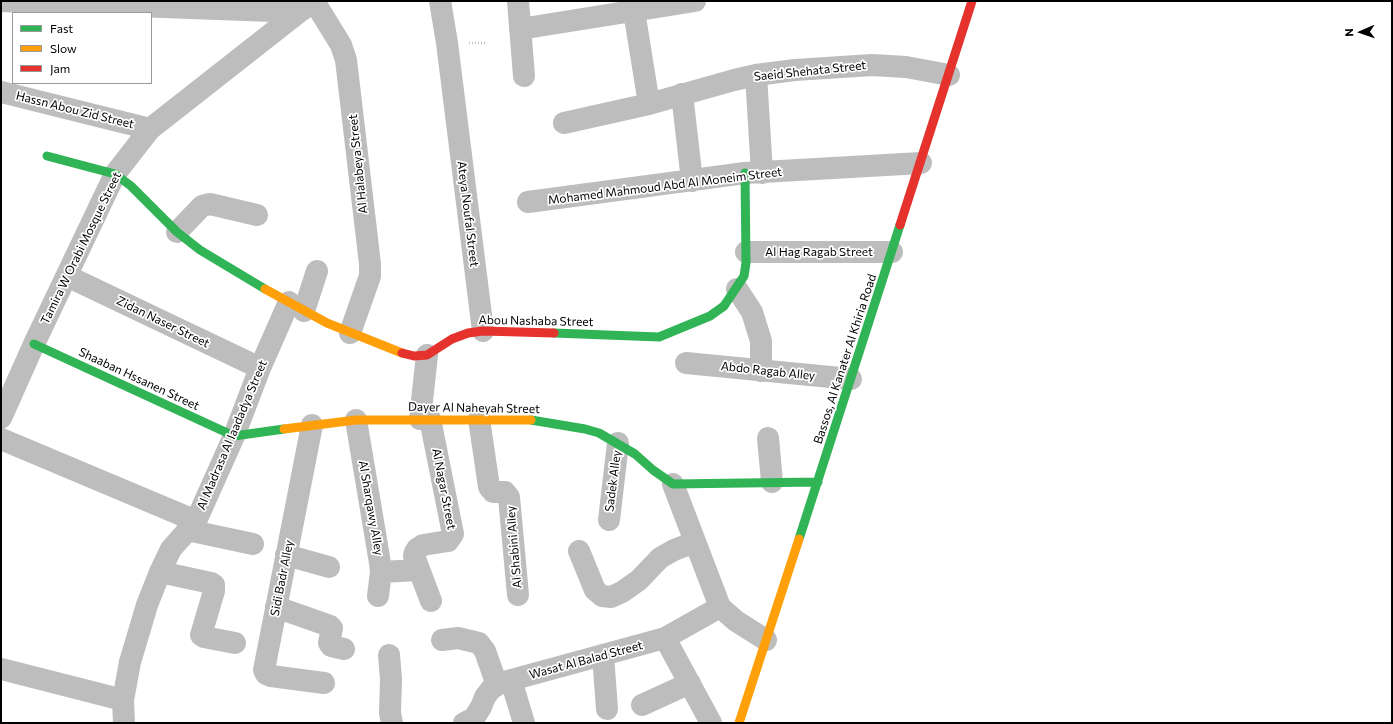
<!DOCTYPE html>
<style>
body{margin:0}
#map{position:relative;width:1393px;height:724px;overflow:hidden;background:#fff;font-family:Commissioner,sans-serif}
canvas{display:block}
.frame{position:absolute;inset:0;border:2px solid #000;pointer-events:none}
.legend{position:absolute;left:12px;top:12px;width:140px;height:72px;box-sizing:border-box;background:#fff;border:1px solid #999;margin:0;padding:5px 7px;list-style:none;font-size:12px;color:#000}
.legend li{display:flex;align-items:center;gap:8px;height:20px}
.legend b{width:20px;border:1px solid #999}
.north{position:absolute;left:1341px;top:12px;width:40px;height:40px;-webkit-text-stroke:3px #fff;paint-order:stroke;rotate:268deg;font-size:11px;font-weight:700;line-height:16px;text-align:center;color:#000}
.north::after{content:'';display:block;margin:auto;width:14px;height:18px;background:#000;clip-path:polygon(50% 0,100% 100%,50% 72%,0 100%)}
</style>
<div id="map">
<canvas width="1393" height="724"></canvas>
<div class="frame"></div>
<ul class="legend">
<li><b style="height:5px;background:#30b455"></b>Fast</li>
<li><b style="height:5px;background:#ff9f0a"></b>Slow</li>
<li><b style="height:5px;background:#e5322d"></b>Jam</li>
</ul>
<div class="north">N</div>
</div>
<script>
const ctx = document.querySelector('canvas').getContext('2d');
ctx.lineJoin = 'round';
const shape = rows => new Path2D(rows.map(r => 'M' + r).join(''));
function stroke(path, color, width, dash) { ctx.strokeStyle = color; ctx.lineWidth = width; ctx.lineCap = dash ? 'butt' : 'round'; ctx.setLineDash(dash || []); ctx.stroke(path); }
function label(font, color, halo, rows, align = 'center') {
  ctx.font = font + ' Commissioner,sans-serif'; ctx.lineWidth = 3.5; ctx.setLineDash([]); ctx.textBaseline = 'middle'; ctx.strokeStyle = halo; ctx.fillStyle = color; for (const [text, x, y, turn = 0] of rows) {
    ctx.save(); ctx.translate(x, y); ctx.rotate((+turn || 0) * Math.PI / 180); ctx.textAlign = isNaN(turn) ? turn : align; if (halo) ctx.strokeText(text, 0, 0); ctx.fillText(text, 0, 0); ctx.restore();
  }
}
const path = shape([
 [469,43,486,43]
]);
const street = shape([
 [1,1,299,12],
 [314,1,341,45,346,60,370,264,370,276,350,333],
 [440,1,447,43,483,331],
 [518,1,524,76],
 [634,11,649,104],
 [520,29,695,1],
 [756,75,762,173],
 [1,92,150,129],
 [682,94,692,181],
 [564,123,649,104,734,80,756,75,795,70,872,65,906,67,949,75],
 [528,202,745,173,921,163],
 [177,232,202,206,210,204,257,215],
 [746,252,892,252],
 [67,276,260,368],
 [737,289,752,312,761,341,761,371],
 [304,311,317,271],
 [686,363,851,379],
 [1,418,34,344,115,174,150,129,299,12,315,1],
 [420,419,427,355],
 [430,419,453,534,448,541,423,545,417,549,415,552,414,556,431,601],
 [479,419,489,487,493,492,505,492,509,497,518,595],
 [356,420,380,563,381,572,378,596],
 [312,425,264,670,266,674,271,676,324,683],
 [768,438,772,482],
 [1,439,196,521],
 [673,484,720,607,736,621,766,640],
 [609,520,618,443],
 [187,530,253,544],
 [579,551,595,590,602,596,611,597,622,592,639,580,660,558,674,550,695,542],
 [286,555,329,567],
 [160,572,211,583,214,585,214,591,201,635,204,637,235,643],
 [381,572,419,570],
 [276,607,330,626,332,628,329,643,331,646,344,649],
 [665,638,711,723],
 [442,640,458,638,479,643,485,651,497,685],
 [389,655,391,679,390,713,392,723],
 [603,655,607,709],
 [1,669,123,700],
 [511,680,524,723],
 [642,705,690,683],
 [124,723,123,700,130,662,147,605,160,572,171,549,196,521,234,436,260,368,289,302],
 [464,723,474,718,481,707,485,697,491,689,500,683,665,638,720,607]
]);
const fast = shape([
 [47,156,115,174,131,186,177,232,200,250,265,289],
 [554,333,659,337,710,316,724,306,744,276,746,263,745,173],
 [34,344,234,436,284,429],
 [531,420,585,429,599,433,635,454,653,470,673,484,818,482],
 [799,539,900,225]
]);
const slow = shape([
 [265,289,327,323,402,353],
 [284,429,356,420,531,420],
 [739,723,799,539]
]);
const jam = shape([
 [900,225,972,1],
 [402,353,414,356,427,355,452,339,468,333,483,331,554,333]
]);
const streetNames = [
 ["Saeid Shehata Street",810,71,-6],
 ["Hassn Abou Zid Street",75,110,14],
 ["Al Halabeya Street",358,164,-96],
 ["Mohamed Mahmoud Abd Al Moneim Street",665,186,-7],
 ["Ateya Noufal Street",468,214,83],
 ["Tamira W Orabi Mosque Street",81,248,-64],
 ["Al Hag Ragab Street",819,252],
 ["Abou Nashaba Street",536,321,1],
 ["Zidan Naser Street",163,322,26],
 ["Bassos, Al Kanater Al Khiria Road",845,359,-72],
 ["Abdo Ragab Alley",768,371,6],
 ["Shaaban Hssanen Street",139,379,25],
 ["Dayer Al Naheyah Street",474,408,1],
 ["Al Madrasa Al Iaadadya Street",232,435,-67],
 ["Sadek Alley",613,481,-83],
 ["Al Nagar Street",444,489,79],
 ["Al Sharqawy Alley",371,508,80],
 ["Al Shabini Alley",514,547,-95],
 ["Sidi Badr Alley",282,578,-79],
 ["Wasat Al Balad Street",586,660,-15]
];
stroke(path, '#c2c2c2', 2.5, [1, 2]);
stroke(street, '#bdbdbd', 22);
stroke(fast, '#30b455', 9);
stroke(slow, '#ff9f0a', 9);
stroke(jam, '#e5322d', 9);
label('12px', '#000', '#fff', streetNames);
</script>
